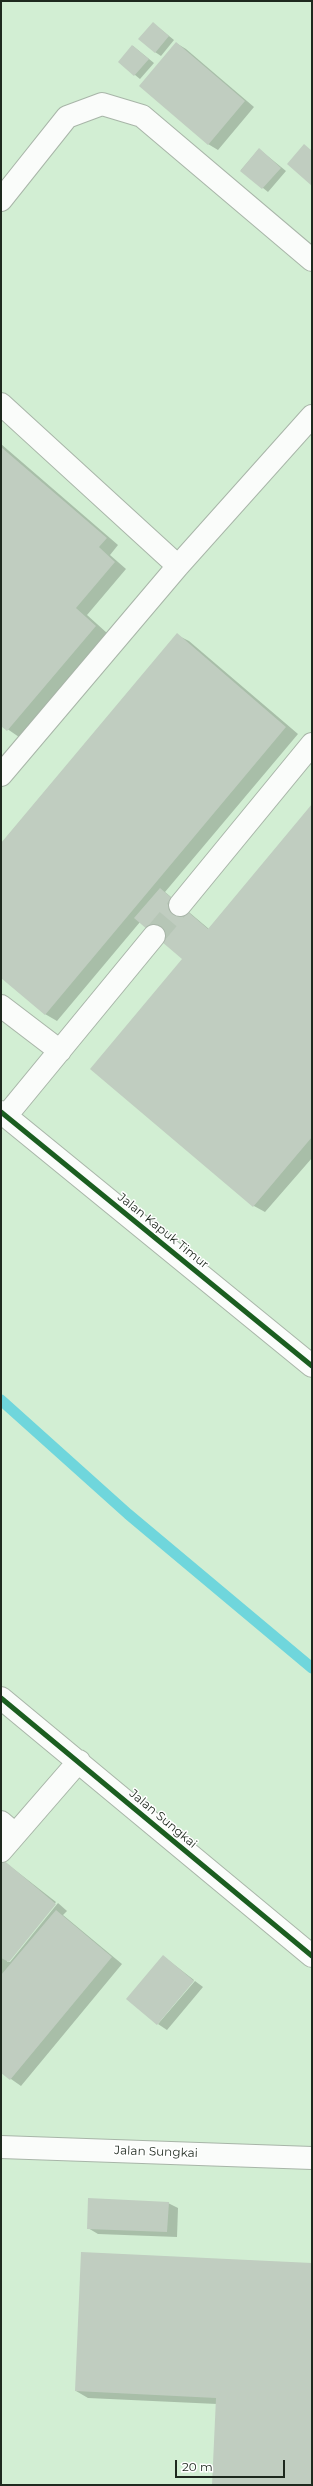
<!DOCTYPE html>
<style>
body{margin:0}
#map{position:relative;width:313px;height:2486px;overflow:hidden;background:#dceddc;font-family:Montserrat,sans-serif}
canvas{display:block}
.frame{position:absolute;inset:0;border:2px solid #1e291e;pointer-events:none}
.scale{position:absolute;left:175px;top:2460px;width:110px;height:18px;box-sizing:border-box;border:2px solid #1e291e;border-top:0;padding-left:5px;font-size:12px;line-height:14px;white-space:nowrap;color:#1e291e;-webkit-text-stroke:3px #fff;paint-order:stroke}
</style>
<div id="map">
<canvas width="313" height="2486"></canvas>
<div class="frame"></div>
<div class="scale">20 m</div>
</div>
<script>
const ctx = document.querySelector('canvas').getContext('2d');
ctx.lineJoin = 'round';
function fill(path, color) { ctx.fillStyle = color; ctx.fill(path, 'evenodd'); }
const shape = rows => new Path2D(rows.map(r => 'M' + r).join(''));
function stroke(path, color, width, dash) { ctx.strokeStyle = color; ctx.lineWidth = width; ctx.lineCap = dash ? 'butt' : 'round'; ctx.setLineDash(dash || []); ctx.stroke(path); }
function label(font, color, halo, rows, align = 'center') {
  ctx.font = font + ' Montserrat,sans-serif'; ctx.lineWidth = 3; ctx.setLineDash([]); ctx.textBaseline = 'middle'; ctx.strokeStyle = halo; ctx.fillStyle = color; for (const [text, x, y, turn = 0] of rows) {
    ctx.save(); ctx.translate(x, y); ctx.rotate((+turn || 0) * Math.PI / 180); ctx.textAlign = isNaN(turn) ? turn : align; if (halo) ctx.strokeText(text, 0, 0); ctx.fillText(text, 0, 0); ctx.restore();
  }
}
const built = shape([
 [1,1,312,1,312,2485,1,2485]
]);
const shadow = shape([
 [158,27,174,40,161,56,155,52],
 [176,43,186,49,254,107,218,150,208,144],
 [133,46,154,63,140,79,119,62],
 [259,149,286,171,268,192,241,170],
 [1,444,118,545,110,555,126,569,87,615,107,633,19,737,3,726,1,729],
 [177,635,189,641,298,734,165,892,209,929,312,806,312,1158,265,1212,254,1206,184,959,140,922,57,1021,45,1014,1,976,1,844],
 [1,1859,56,1902,7,1962,10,1962,58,1903,67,1911,63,1915,122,1964,21,2086,1,2072],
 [163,1956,194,1980,157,2023],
 [195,1981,203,1987,167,2030,158,2024],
 [168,2203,178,2208,177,2237,98,2234,88,2228],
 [312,2264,312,2485,213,2485,217,2404,88,2398,76,2391]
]);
const stream = shape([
 [1,1400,128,1514,312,1668]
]);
const building = shape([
 [153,22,169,36,155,53,138,39],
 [176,42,245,101,208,145,139,86],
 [132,45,149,59,134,76,118,62],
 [304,144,312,151,312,186,287,164],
 [259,148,281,168,262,189,240,171],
 [1,447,107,538,99,547,115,562,76,608,96,626,7,731,1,726],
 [177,633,286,727,45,1015,1,978,1,843],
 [312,804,312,1137,253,1207,90,1069,182,959,134,918,160,888,208,929],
 [1,1858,56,1904,9,1962,1,1958],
 [56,1910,112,1957,10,2080,1,2073,1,1975],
 [163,1955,194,1981,157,2025,126,1999],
 [88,2198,169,2202,167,2232,87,2229],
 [81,2252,312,2263,312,2485,212,2485,216,2398,75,2391]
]);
const minorTunnel = shape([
 [154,936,180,905]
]);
const minor = shape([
 [1,200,67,117,102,104,142,116,312,260],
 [1,404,178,566],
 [1,775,178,566,312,416],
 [180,905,312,744],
 [1,1006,60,1051],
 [1,1112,312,1366],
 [6,1116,154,936],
 [1,1698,312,1956],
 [1,1822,15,1834],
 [1,1851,79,1761],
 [1,2147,312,2158]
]);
const cycleway = shape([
 [1,1112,312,1366],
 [1,1698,312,1956]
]);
const streetNames = [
 ["Jalan Kapuk Timur",163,1231,39],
 ["Jalan Sungkai",163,1819,40],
 ["Jalan Sungkai",156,2152,2]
];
fill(built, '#d2eed3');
fill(shadow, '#0003');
stroke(stream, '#6fd6dc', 11);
fill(building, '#c0cdc0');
stroke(minorTunnel, '#b6c6b6', 22, [22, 11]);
stroke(minor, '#a8b5a8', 24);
stroke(minor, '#fafcfa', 22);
stroke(cycleway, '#1b5e20', 5);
label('12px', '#1e291e', '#fff', streetNames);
</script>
